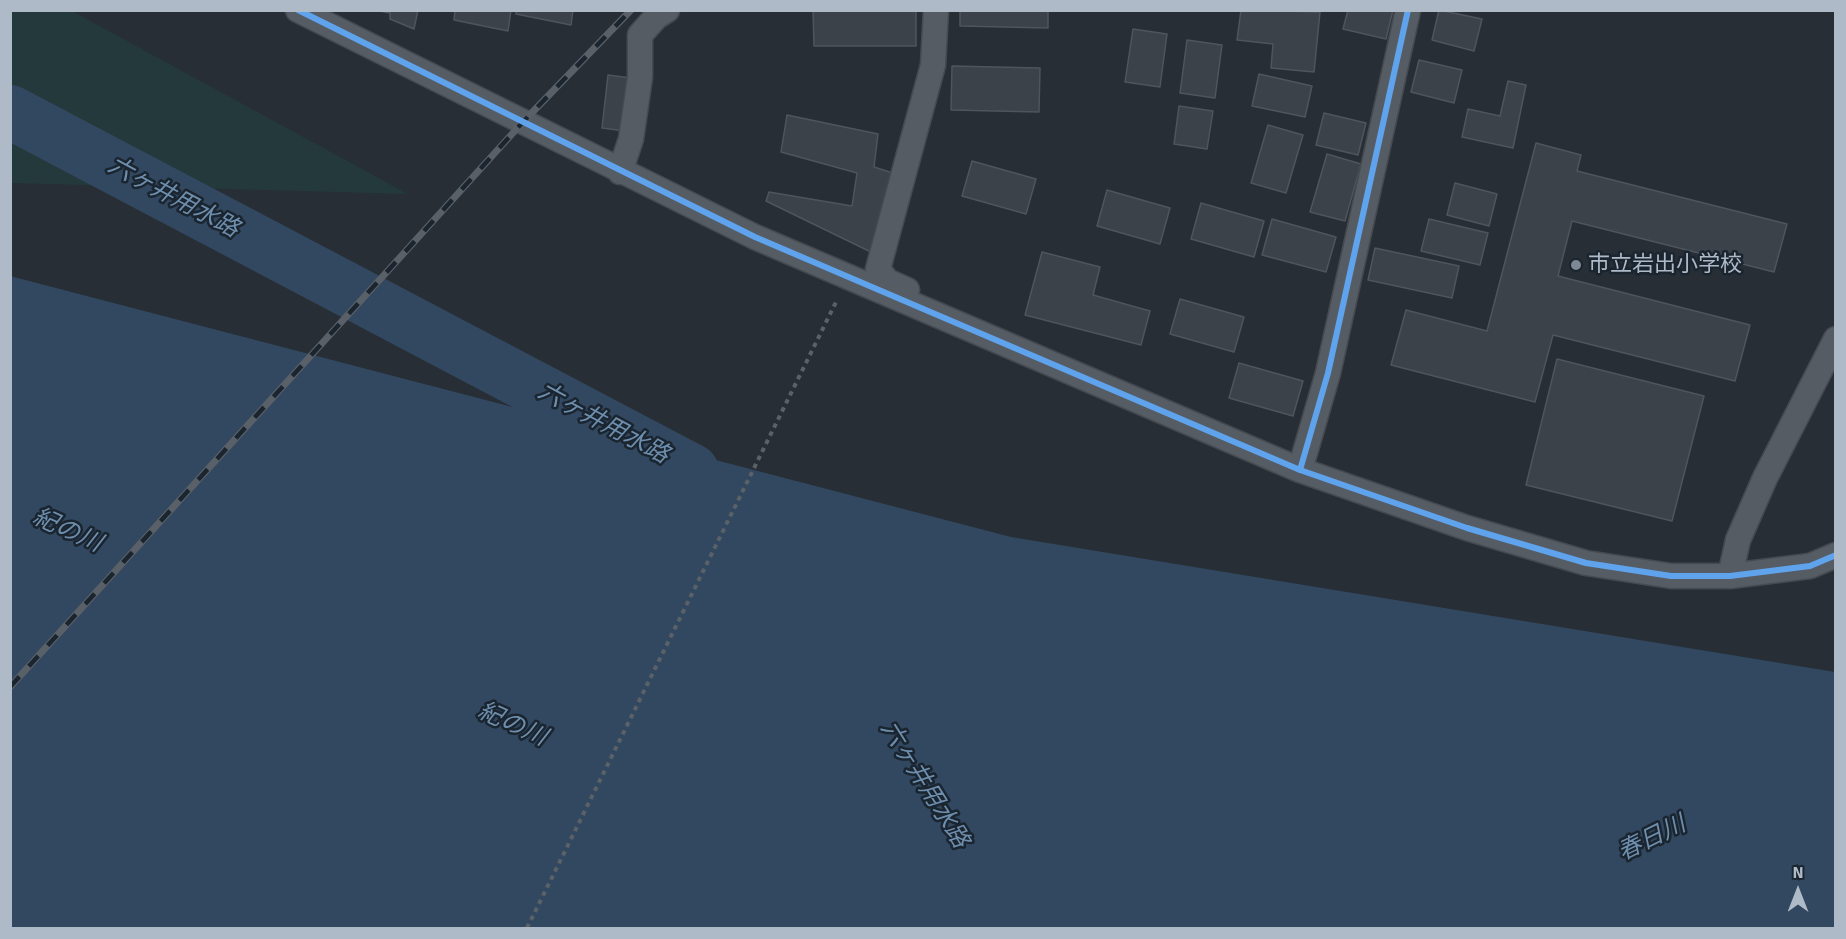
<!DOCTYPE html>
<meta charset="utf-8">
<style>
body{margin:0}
#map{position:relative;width:1846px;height:939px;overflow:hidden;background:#272e35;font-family:Signika,sans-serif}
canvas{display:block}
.frame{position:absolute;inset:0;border:12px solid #afbac8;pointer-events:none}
.north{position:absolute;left:1768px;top:861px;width:60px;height:60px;-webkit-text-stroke:4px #1a2530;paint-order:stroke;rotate:0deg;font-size:16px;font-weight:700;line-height:24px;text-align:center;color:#afbac8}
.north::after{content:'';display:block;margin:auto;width:21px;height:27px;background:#afbac8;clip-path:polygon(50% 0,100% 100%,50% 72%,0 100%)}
</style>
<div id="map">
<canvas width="1846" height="939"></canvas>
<div class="frame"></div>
<div class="north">N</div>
</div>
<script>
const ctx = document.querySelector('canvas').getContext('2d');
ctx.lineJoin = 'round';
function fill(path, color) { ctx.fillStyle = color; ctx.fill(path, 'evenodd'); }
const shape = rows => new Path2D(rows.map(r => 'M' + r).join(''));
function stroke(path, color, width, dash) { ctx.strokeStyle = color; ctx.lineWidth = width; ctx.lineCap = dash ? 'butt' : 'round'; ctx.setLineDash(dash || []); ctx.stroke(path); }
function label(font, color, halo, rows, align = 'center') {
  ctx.font = font + ' Signika,"Noto Sans JP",sans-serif'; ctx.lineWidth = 5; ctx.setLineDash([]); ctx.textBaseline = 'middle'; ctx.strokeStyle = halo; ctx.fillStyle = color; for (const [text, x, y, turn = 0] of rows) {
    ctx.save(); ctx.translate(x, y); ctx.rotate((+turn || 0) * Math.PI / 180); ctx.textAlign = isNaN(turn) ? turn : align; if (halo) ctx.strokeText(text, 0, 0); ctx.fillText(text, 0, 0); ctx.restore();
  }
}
const green = shape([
 [72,10,72,11,408,194,11,183,11,11]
]);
const water = shape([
 [10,276,1011,537,1835,672,1835,928,11,928]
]);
const river = shape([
 [10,112,692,471]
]);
const building = shape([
 [418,10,414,29,390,19,390,13,380,11,418,10],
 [455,10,511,10,508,31,454,20,455,10],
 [516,10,573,10,571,25,516,14,516,10],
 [813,10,916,10,916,46,814,46,813,10],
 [960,10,1048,10,1048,28,960,26,960,10],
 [1241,10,1320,12,1314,72,1271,68,1273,44,1237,40,1241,10],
 [1348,10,1393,10,1386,39,1343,29,1348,10],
 [1439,10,1482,19,1474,51,1432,40,1439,10],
 [1133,29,1167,34,1160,87,1125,82,1133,29],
 [1187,40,1222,45,1215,98,1180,93,1187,40],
 [1419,60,1462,70,1454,103,1411,92,1419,60],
 [952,66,1040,68,1039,112,951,110,952,66],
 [1259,74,1312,86,1305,117,1252,106,1259,74],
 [608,75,631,78,625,131,602,128,608,75],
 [1508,81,1526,85,1513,148,1462,137,1468,109,1500,116,1508,81],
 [1179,106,1213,111,1207,149,1174,144,1179,106],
 [1324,113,1366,123,1358,155,1316,145,1324,113],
 [787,115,878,134,874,167,896,174,873,253,766,201,769,192,852,206,857,173,781,152,787,115],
 [1268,125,1303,135,1286,193,1251,183,1268,125],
 [1536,143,1581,155,1577,171,1787,224,1774,272,1572,221,1558,276,1750,325,1735,381,1553,335,1535,402,1391,365,1406,310,1487,331,1536,143],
 [1327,154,1361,164,1345,221,1310,212,1327,154],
 [972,161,1036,179,1026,214,962,196,972,161],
 [1455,183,1497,194,1489,226,1447,215,1455,183],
 [1107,190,1170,208,1160,244,1097,226,1107,190],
 [1201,203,1264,221,1254,257,1191,239,1201,203],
 [1272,219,1336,237,1326,272,1262,255,1272,219],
 [1429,219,1488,233,1480,265,1421,251,1429,219],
 [1375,248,1459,266,1452,298,1368,280,1375,248],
 [1042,252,1100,267,1093,295,1150,311,1141,345,1025,315,1042,252],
 [1180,299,1244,317,1234,352,1170,334,1180,299],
 [1557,359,1704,396,1672,521,1526,485,1557,359],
 [1239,363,1303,381,1293,416,1229,398,1239,363]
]);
const path = shape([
 [527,928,837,300]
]);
const minor = shape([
 [298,10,755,237,1300,470,1467,528,1586,563,1671,576,1730,576,1810,566,1836,555],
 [620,172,631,139,640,77,640,35,656,17,667,10],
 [907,290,887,281,878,269,933,65,936,10],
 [1300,470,1328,373,1408,10],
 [1730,576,1738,540,1765,478,1836,339]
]);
const rail = shape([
 [10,687,522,123,631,10]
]);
const cycleway = shape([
 [298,10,755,237,1300,470,1467,528,1586,563,1671,576,1730,576,1810,566,1836,555],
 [1300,470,1328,373,1408,10]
]);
const markers = [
 [1576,265,6,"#7f8995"]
];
const poiNames = [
 ["市立岩出小学校",1588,265]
];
const waterNames = [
 ["六ヶ井用水路",173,198,28],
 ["六ヶ井用水路",603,424,28],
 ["紀の川",67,531,24],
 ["紀の川",512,725,24],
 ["六ヶ井用水路",924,785,58],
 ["春日川",1652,839,-26]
];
fill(green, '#24393b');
fill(water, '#324860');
stroke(river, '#324860', 54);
fill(building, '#3c4249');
stroke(building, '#4e555e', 1.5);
stroke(minor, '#444a50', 27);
stroke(path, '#5a6167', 4, [4.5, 4.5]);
stroke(minor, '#565c64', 24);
stroke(rail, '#5a6067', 7);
stroke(rail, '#1a2530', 4.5, [14]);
stroke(cycleway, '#60a3ed', 6);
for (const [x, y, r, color] of markers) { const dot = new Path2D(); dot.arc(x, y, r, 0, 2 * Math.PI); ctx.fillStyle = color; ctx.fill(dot); stroke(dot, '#1a2530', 2); }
label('22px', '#afbac8', '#1a2530', poiNames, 'left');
label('italic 24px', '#6e8ead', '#1a2530', waterNames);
</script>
